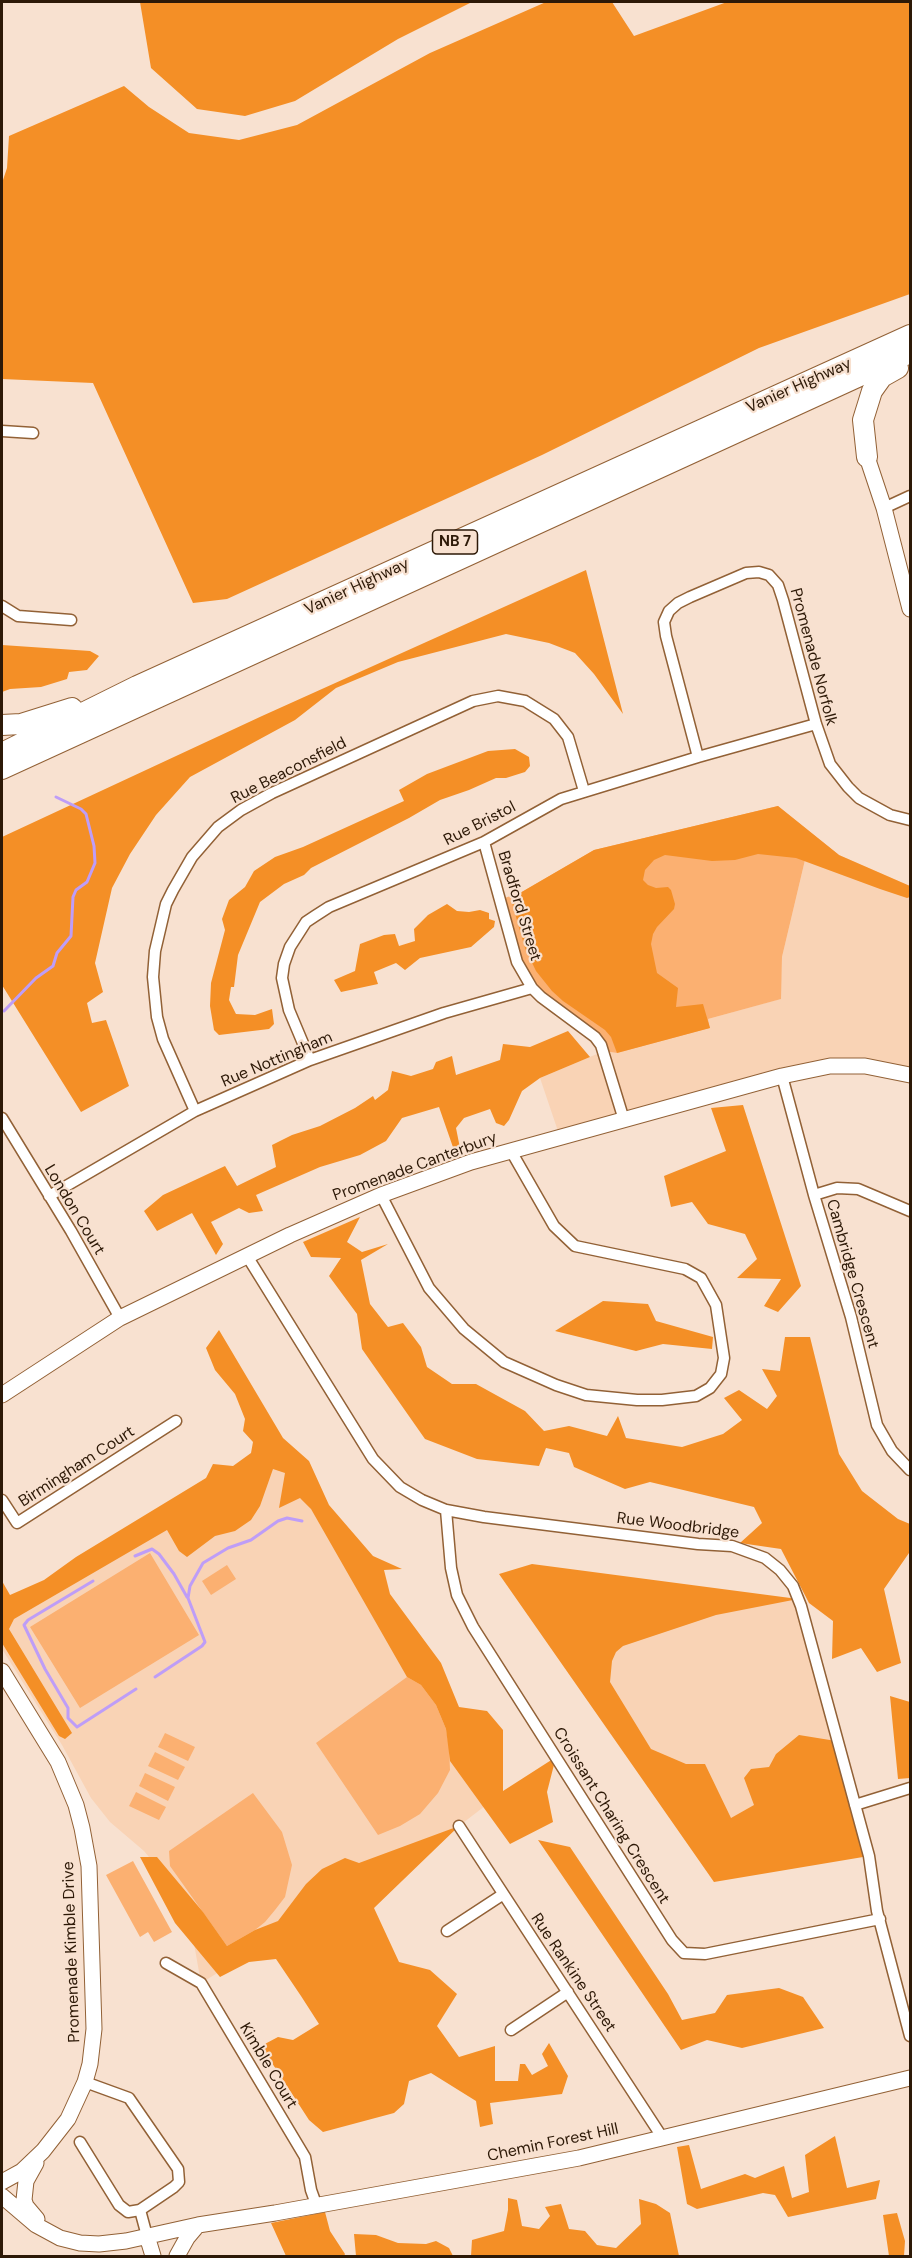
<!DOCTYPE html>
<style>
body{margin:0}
#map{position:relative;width:912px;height:2258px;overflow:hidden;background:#f8e1d0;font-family:"DM Sans",sans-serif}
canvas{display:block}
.frame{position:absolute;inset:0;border:3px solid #2d1907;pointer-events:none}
</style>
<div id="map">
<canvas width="912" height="2258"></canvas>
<div class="frame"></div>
</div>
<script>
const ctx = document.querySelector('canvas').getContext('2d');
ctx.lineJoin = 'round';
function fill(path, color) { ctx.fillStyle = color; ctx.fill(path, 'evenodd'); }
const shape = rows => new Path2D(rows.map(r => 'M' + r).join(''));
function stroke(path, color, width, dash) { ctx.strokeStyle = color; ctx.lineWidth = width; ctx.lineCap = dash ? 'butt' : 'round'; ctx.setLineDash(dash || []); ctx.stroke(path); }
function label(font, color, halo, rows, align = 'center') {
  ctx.font = font + ' "DM Sans",sans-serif'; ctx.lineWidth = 4.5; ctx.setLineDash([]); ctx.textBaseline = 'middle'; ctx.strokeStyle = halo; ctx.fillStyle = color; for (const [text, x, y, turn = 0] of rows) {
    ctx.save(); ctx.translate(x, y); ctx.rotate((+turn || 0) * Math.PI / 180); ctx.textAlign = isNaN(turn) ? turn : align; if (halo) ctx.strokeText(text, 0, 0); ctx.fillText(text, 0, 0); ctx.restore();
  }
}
const built = shape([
 [839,855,910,886,910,1075,865,1066,793,1073,560,1137,540,1078,604,1051,617,1053,710,1028,708,1019,780,999,782,957,805,860],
 [280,1463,503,1792,459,1826,201,1983,193,1938,163,1874,144,1851,110,1822,91,1798,62,1745,2,1649,2,1619],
 [524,1594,798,1599,836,1741,714,1882]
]);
const green = shape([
 [778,806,839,855,805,860,782,957,781,999,708,1019,710,1028,617,1053,604,1051,532,988,498,900,520,893,594,850],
 [150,1553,199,1635,80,1708,30,1627],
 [227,1565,236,1579,211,1595,202,1581],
 [407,1677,421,1685,436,1705,446,1729,449,1747,450,1770,438,1793,420,1814,400,1826,378,1835,316,1743],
 [165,1733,195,1747,188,1761,158,1747],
 [155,1752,185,1767,178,1780,148,1766],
 [145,1773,175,1787,168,1801,139,1786],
 [136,1792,166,1807,159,1820,129,1806],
 [253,1793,282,1832,292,1865,285,1897,275,1910,265,1922,255,1930,227,1946,170,1866,169,1851],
 [133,1861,172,1932,154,1942,148,1932,140,1937,106,1875]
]);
const forest = shape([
 [140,2,472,2,398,39,295,101,245,116,197,109,151,68],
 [546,2,612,2,634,36,727,2,910,2,910,294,759,348,542,455,227,599,193,603,93,383,2,379,2,183,7,168,9,136,124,86,149,107,189,133,239,140,297,125,430,53],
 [586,570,623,714,594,674,575,653,549,643,506,634,398,662,336,688,295,720,190,777,156,815,130,854,112,888,95,963,103,992,87,1003,92,1023,106,1020,129,1086,81,1112,2,985,2,837,262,716],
 [2,645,90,651,99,656,87,670,69,672,67,679,41,687,10,689,2,692],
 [515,749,529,757,530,766,525,772,506,778,496,778,469,790,440,800,409,818,311,868,304,875,284,884,260,902,238,955,234,987,231,987,229,1000,236,1014,255,1015,272,1009,274,1024,269,1029,219,1035,214,1030,210,1006,211,983,225,930,222,919,229,900,245,887,254,871,275,857,303,847,404,801,399,790,427,774,488,751],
 [778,806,839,855,910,886,910,897,907,898,880,889,796,858,758,854,735,860,712,861,665,855,654,860,645,870,643,880,648,885,656,888,668,887,671,890,675,904,674,909,657,927,653,934,651,944,657,973,678,988,676,1007,703,1004,710,1028,617,1053,611,1037,605,1030,563,1001,552,991,536,971,525,948,510,896,520,893,594,850],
 [447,904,457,911,469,912,480,910,489,913,489,919,495,921,494,927,471,947,420,958,405,970,396,963,374,972,378,984,341,992,334,980,355,971,360,944,384,935,395,934,399,946,415,941,414,929,428,915],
 [568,1031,590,1057,540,1078,522,1091,509,1120,504,1126,496,1123,490,1109,464,1118,456,1128,460,1148,455,1153,439,1107,402,1118,386,1141,360,1155,320,1167,256,1195,263,1211,249,1213,239,1208,211,1222,223,1244,216,1255,192,1213,157,1231,144,1211,163,1195,225,1166,237,1186,276,1167,272,1145,292,1135,320,1126,355,1108,373,1096,375,1100,388,1090,392,1071,411,1076,433,1069,436,1062,452,1056,456,1075,500,1060,503,1044,530,1047],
 [743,1105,801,1286,778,1312,764,1306,781,1279,737,1278,757,1259,745,1234,708,1224,692,1202,671,1207,664,1176,726,1151,711,1108],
 [360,1217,347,1242,362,1252,388,1244,361,1260,370,1304,388,1327,403,1323,421,1347,427,1367,452,1384,476,1384,525,1411,544,1431,569,1426,607,1436,618,1416,626,1438,682,1447,723,1434,742,1420,724,1398,739,1390,767,1409,777,1396,762,1369,780,1371,785,1337,810,1337,839,1454,862,1491,898,1519,910,1524,910,1554,909,1553,884,1589,901,1663,877,1672,861,1648,832,1659,833,1621,809,1603,781,1549,740,1543,762,1523,754,1507,650,1482,625,1489,574,1467,569,1453,546,1448,539,1466,477,1459,425,1439,362,1349,357,1314,329,1276,341,1258,311,1257,303,1242],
 [603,1301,648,1304,656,1321,713,1337,712,1349,663,1344,636,1351,555,1331],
 [219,1330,283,1438,309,1461,329,1505,373,1556,402,1569,384,1570,390,1594,441,1663,459,1707,487,1711,503,1730,503,1791,556,1757,547,1792,553,1822,510,1844,450,1761,446,1729,436,1705,421,1685,407,1677,311,1509,300,1498,279,1508,285,1473,273,1469,260,1506,251,1520,235,1531,215,1536,187,1557,179,1551,167,1530,14,1619,9,1629,72,1733,65,1739,59,1736,2,1643,2,1581,10,1595,44,1580,76,1557,206,1478,213,1464,233,1466,251,1453,253,1442,243,1431,245,1419,235,1394,215,1370,206,1348],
 [532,1564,798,1599,716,1615,623,1646,616,1652,612,1661,610,1682,651,1749,686,1764,705,1764,731,1818,754,1805,744,1778,751,1769,769,1767,776,1754,799,1735,836,1741,869,1856,714,1882,499,1574],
 [890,1696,910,1702,910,1778,898,1779],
 [459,1826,374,1908,399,1962,430,1970,457,1994,437,2026,459,2057,495,2046,495,2081,518,2081,520,2064,525,2064,532,2075,548,2066,542,2054,549,2043,568,2076,562,2094,490,2103,493,2124,480,2127,476,2101,431,2073,409,2081,404,2104,394,2113,323,2132,309,2120,261,2046,278,2037,293,2040,319,2024,301,1996,276,1959,249,1962,220,1977,175,1923,140,1857,157,1857,203,1912,227,1946,255,1930,278,1921,306,1884,322,1869,345,1858,359,1863],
 [538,1840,570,1847,668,1994,682,2020,715,2013,727,1995,779,1988,803,1997,824,2028,742,2048,707,2040,681,2050],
 [835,2136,847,2188,880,2180,876,2199,788,2217,775,2195,763,2193,697,2209,687,2204,677,2147,689,2145,701,2189,745,2174,755,2178,784,2166,792,2198,809,2192,805,2155],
 [508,2198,517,2200,522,2226,539,2229,550,2216,545,2207,561,2204,569,2229,585,2231,597,2245,616,2248,641,2224,639,2199,656,2204,670,2213,679,2256,471,2256,472,2240,504,2231,508,2210],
 [325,2212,330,2231,345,2254,344,2256,286,2256,271,2223],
 [897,2213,905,2241,904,2256,889,2256,883,2215],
 [354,2234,376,2235,398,2243,426,2244,436,2241,449,2248,453,2256,356,2256]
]);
const stream = shape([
 [4,1011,36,978,53,966,57,953,71,936,73,897,76,890,87,882,95,863,94,846,86,814,81,809,56,797],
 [135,1556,152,1549,159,1554,174,1574,187,1597],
 [155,1677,202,1646,205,1642,188,1598,190,1586,203,1563,228,1548,251,1540,278,1521,287,1518,302,1521],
 [77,1727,68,1718,68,1708,45,1669,24,1625,28,1620,93,1581],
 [77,1727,136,1689]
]);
const street = shape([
 [2,431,33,433],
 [884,508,910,496],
 [2,606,18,616,71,620],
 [698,757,666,636,664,622,669,611,678,603,690,597,746,573,759,572,769,575,778,585,783,600,816,724,830,764,848,787,859,798,890,815,910,820],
 [484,842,517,962,532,988,541,997,595,1037,601,1045,624,1120],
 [310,1060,289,1010,282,978,284,964,290,947,306,922,315,916,329,907,484,842,561,799,698,757,816,724],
 [782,1076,814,1195,851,1317,877,1425,892,1451,910,1470],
 [195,1111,163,1039,157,1017,153,977,155,951,166,904,173,890,192,857,218,827,241,810,272,793,473,701,498,696,525,701,554,719,568,737,584,791],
 [2,1118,71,1231,120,1318],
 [381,1195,429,1288,464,1329,504,1362,556,1385,586,1395,637,1400,662,1400,696,1396,710,1388,721,1374,724,1358,716,1305,701,1278,685,1269,575,1246,554,1226,511,1151],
 [814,1195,837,1188,858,1189,910,1211],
 [49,1196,195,1111,310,1060,444,1013,532,988],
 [247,1256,373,1459,400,1487,422,1500,446,1510,484,1517,698,1544,732,1546,765,1558,780,1570,793,1586,801,1606,869,1856,877,1911,910,2036],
 [2,1500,17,1523,176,1421],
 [446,1510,451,1568,457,1595,473,1627,672,1940,684,1953,705,1954,880,1919],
 [855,1805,910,1788],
 [459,1826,662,2137],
 [447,1931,502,1895],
 [166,1963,201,1983,305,2157,311,2190,316,2204],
 [511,2030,568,1992],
 [80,2142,119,2205,128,2212,140,2210,174,2187,179,2182,178,2169,129,2098,85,2082],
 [140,2210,147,2236]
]);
const secondary = shape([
 [867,457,884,508,910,609],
 [2,1395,120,1318,290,1235,381,1195,471,1162,782,1076,830,1066,865,1066,910,1075],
 [2,1671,58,1762,76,1805,82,1828,89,1866,94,2029,90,2064,85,2082,68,2119,43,2151,22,2171,2,2182],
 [36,2163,26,2181,24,2200,26,2206,37,2219],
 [2,2196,36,2225,60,2238,80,2243,99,2244,126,2241,198,2225,275,2213,579,2158,910,2078],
 [147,2236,153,2256],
 [177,2256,187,2238,198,2225]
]);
const highway = shape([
 [867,457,863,420,872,391,882,377,898,368],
 [2,725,21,724,72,708],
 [2,753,137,686,910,335],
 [2,769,910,353]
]);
const shields = [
 [455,542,45]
];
const shieldNames = [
 ["NB 7",455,542]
];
const streetNames = [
 ["Vanier Highway",799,386,-24],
 ["Vanier Highway",357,587,-25],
 ["Promenade Norfolk",813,657,75],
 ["Rue Beaconsfield",289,771,-27],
 ["Rue Bristol",480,824,-27],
 ["Bradford Street",519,906,73],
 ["Rue Nottingham",277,1060,-23],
 ["Promenade Canterbury",415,1167,-20],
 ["London Court",74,1210,59],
 ["Cambridge Crescent",852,1274,74],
 ["Birmingham Court",77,1467,-33],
 ["Rue Woodbridge",678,1526,7],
 ["Croissant Charing Crescent",611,1816,58],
 ["Promenade Kimble Drive",72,1952,-92],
 ["Rue Rankine Street",573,1973,56],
 ["Kimble Court",268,2066,59],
 ["Chemin Forest Hill",553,2143,-12]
];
fill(built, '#f9d3b5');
fill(green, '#fbb071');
fill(forest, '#f48f26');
stroke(stream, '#be9df7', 3);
stroke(street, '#926136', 13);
stroke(secondary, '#926136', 17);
stroke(highway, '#926136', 22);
stroke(street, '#fff', 10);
stroke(secondary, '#fff', 15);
stroke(highway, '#fff', 20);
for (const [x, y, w] of shields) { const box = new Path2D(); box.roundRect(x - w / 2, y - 12, w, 24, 4.5); ctx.fillStyle = '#f8e1d0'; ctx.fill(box); stroke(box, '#2d1907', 1.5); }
label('bold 15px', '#2d1907', null, shieldNames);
label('16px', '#2d1907', '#f8e1d0', streetNames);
</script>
